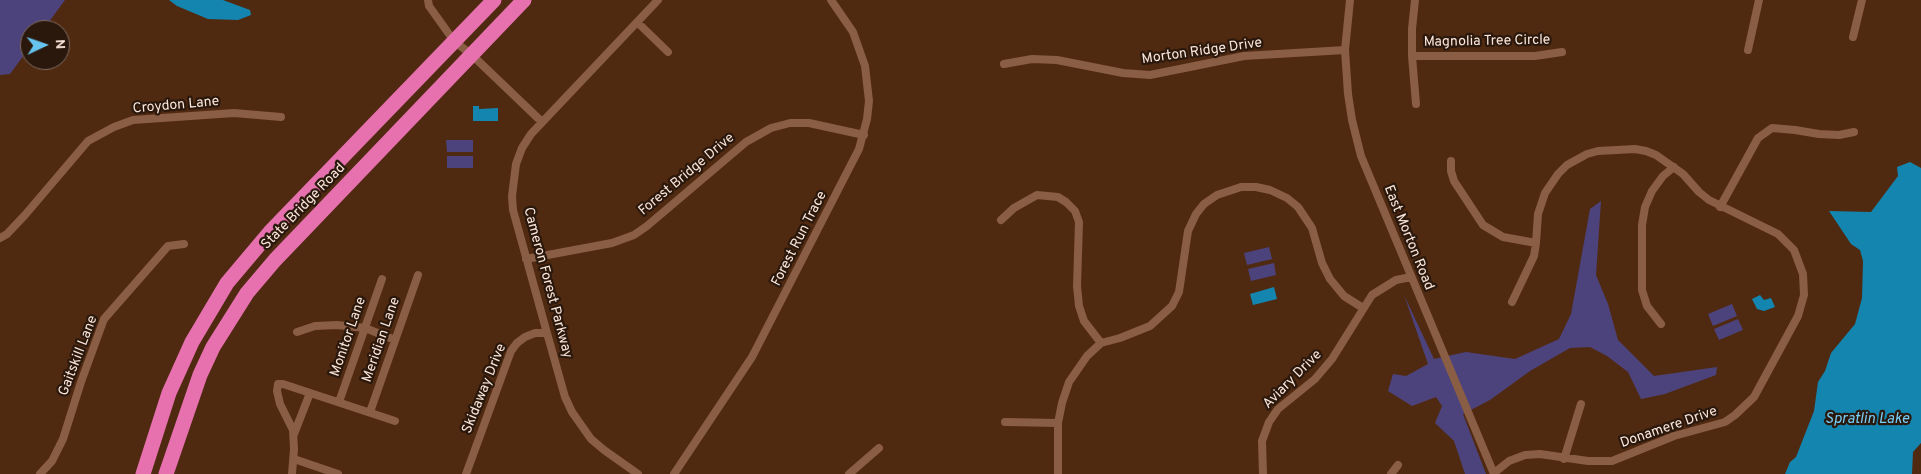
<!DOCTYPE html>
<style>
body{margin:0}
#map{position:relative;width:1921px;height:474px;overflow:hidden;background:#502911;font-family:Overpass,sans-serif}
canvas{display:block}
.north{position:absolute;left:20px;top:20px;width:50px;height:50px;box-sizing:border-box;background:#2a180d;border:1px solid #7e6a5f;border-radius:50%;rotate:87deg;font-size:14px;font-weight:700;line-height:20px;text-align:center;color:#fbe6db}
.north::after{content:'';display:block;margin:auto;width:18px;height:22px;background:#66c4ef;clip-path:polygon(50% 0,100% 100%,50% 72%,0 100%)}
</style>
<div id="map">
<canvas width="1921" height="474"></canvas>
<div class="north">N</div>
</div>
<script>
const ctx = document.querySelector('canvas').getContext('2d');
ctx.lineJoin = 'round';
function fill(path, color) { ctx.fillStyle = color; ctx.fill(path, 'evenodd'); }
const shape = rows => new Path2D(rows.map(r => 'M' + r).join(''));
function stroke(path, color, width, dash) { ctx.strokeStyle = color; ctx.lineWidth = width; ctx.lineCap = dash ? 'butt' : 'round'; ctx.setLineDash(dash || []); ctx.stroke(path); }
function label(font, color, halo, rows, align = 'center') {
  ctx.font = font + ' Overpass,sans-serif'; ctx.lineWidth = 4.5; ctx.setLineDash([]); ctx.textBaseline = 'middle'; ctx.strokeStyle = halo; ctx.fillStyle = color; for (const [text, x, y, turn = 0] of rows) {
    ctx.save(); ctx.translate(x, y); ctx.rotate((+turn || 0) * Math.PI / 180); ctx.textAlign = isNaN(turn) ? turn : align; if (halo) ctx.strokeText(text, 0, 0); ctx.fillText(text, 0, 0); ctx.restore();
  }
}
const green = shape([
 [0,0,65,0,43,30,30,30,30,47,10,74,0,75],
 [446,140,473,140,473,152,447,152],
 [447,156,473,156,473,168,447,168],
 [1601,201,1596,275,1608,304,1618,340,1654,376,1717,367,1716,375,1665,394,1641,399,1628,372,1607,356,1590,347,1570,348,1530,371,1490,400,1463,414,1486,474,1465,474,1454,441,1435,423,1442,406,1436,397,1412,406,1388,391,1393,374,1406,376,1428,364,1404,295,1434,359,1466,352,1515,359,1559,339,1571,314,1590,209],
 [1269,247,1272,259,1247,265,1244,253],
 [1274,263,1276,275,1251,281,1248,269],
 [1732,304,1737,316,1713,326,1708,314],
 [1738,319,1743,330,1719,340,1714,329]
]);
const water = shape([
 [169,0,223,0,250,10,251,15,238,20,208,19,177,6],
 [473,106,479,106,479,109,498,108,498,121,473,121],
 [1910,162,1921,168,1921,443,1913,452,1912,474,1785,474,1790,462,1796,457,1814,411,1818,382,1825,371,1831,353,1855,324,1862,298,1863,261,1860,250,1851,244,1829,211,1871,212,1898,176,1897,167],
 [1274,287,1277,299,1253,305,1250,294],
 [1760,295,1764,300,1771,298,1775,307,1764,311,1757,309,1752,299]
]);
const street = shape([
 [428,0,429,6,454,41,472,55,542,122],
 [1350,0,1345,50,1348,94,1352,120,1361,156,1494,474],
 [1415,0,1412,29,1412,56,1416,104],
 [637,22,668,52],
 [1853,37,1862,0],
 [1748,50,1759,0],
 [1412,56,1535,56,1562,52],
 [1004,64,1032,59,1057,60,1123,73,1150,75,1244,56,1345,50],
 [1451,161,1451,171,1454,181,1483,225,1503,237,1536,243],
 [1720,207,1758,138,1772,128,1795,130,1819,134,1839,135,1854,132],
 [1001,220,1014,208,1037,195,1058,197,1066,202,1075,211,1079,222,1077,286,1079,306,1084,321,1101,343],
 [0,238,7,234,25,215,88,141,114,127,133,120,234,113,281,117],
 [526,259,612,243,634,235,647,226,746,142,771,128,790,123,809,123,864,135],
 [1661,324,1647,306,1642,290,1642,225,1645,207,1652,191,1663,176,1674,167],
 [297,332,315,326,337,325,365,328,395,340],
 [339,402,382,279],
 [370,412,418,275],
 [1005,422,1058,423],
 [294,434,310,393],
 [294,459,338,474],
 [1564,459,1581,404],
 [1494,473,1509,461,1525,455,1540,454,1588,461,1612,461,1674,436,1725,422,1735,415,1754,397,1798,316,1804,295,1803,274,1794,250,1778,234,1709,200,1699,192,1683,174,1656,155,1646,151,1635,149,1598,151,1587,154,1567,165,1558,174,1545,193,1538,214,1536,243,1534,256,1512,302],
 [40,474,52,461,63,439,81,382,104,319,168,246,184,244],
 [292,474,294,449,293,430,280,404,277,391,278,384,283,384,395,421],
 [466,474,511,351,517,343,525,337,535,333,547,333],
 [638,474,604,450,591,439,572,412,565,397,547,333,513,210,512,196,516,164,522,148,531,134,658,0],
 [674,474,752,357,859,149,867,119,869,101,865,66,853,32,831,0],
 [849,474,879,448],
 [1058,474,1058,423,1062,403,1069,382,1087,356,1101,343,1120,338,1150,326,1172,306,1179,292,1188,231,1196,214,1204,204,1217,195,1241,187,1256,187,1270,190,1287,198,1298,207,1312,228,1322,263,1330,279,1344,296,1363,308],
 [1263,474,1262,441,1269,422,1278,409,1315,379,1332,359,1372,295,1396,280,1411,277],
 [1391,474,1398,465]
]);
const highway = shape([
 [143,474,169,393,192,342,227,283,270,232,494,0],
 [166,474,200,375,213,347,247,293,275,260,524,0]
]);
const streetNames = [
 ["Magnolia Tree Circle",1487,42,-1],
 ["Morton Ridge Drive",1202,52,-8],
 ["Croydon Lane",176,106,-5],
 ["Forest Bridge Drive",687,175,-40],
 ["State Bridge Road",304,207,-46],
 ["East Morton Road",1408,238,68],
 ["Forest Run Trace",800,239,-63],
 ["Cameron Forest Parkway",547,283,75],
 ["Monitor Lane",349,337,-71],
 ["Meridian Lane",382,340,-71],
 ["Gaitskill Lane",79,356,-69],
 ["Aviary Drive",1293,380,-45],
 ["Skidaway Drive",485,389,-68],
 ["Donamere Drive",1669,428,-19]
];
const waterNames = [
 ["Spratlin Lake",1867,420]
];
fill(green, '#4d437c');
fill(water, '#1385af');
stroke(street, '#8a5d45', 8);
stroke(highway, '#e671ae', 15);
label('14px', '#fbe6db', '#2a180d', streetNames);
label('italic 15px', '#78cef6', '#2a180d', waterNames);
</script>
